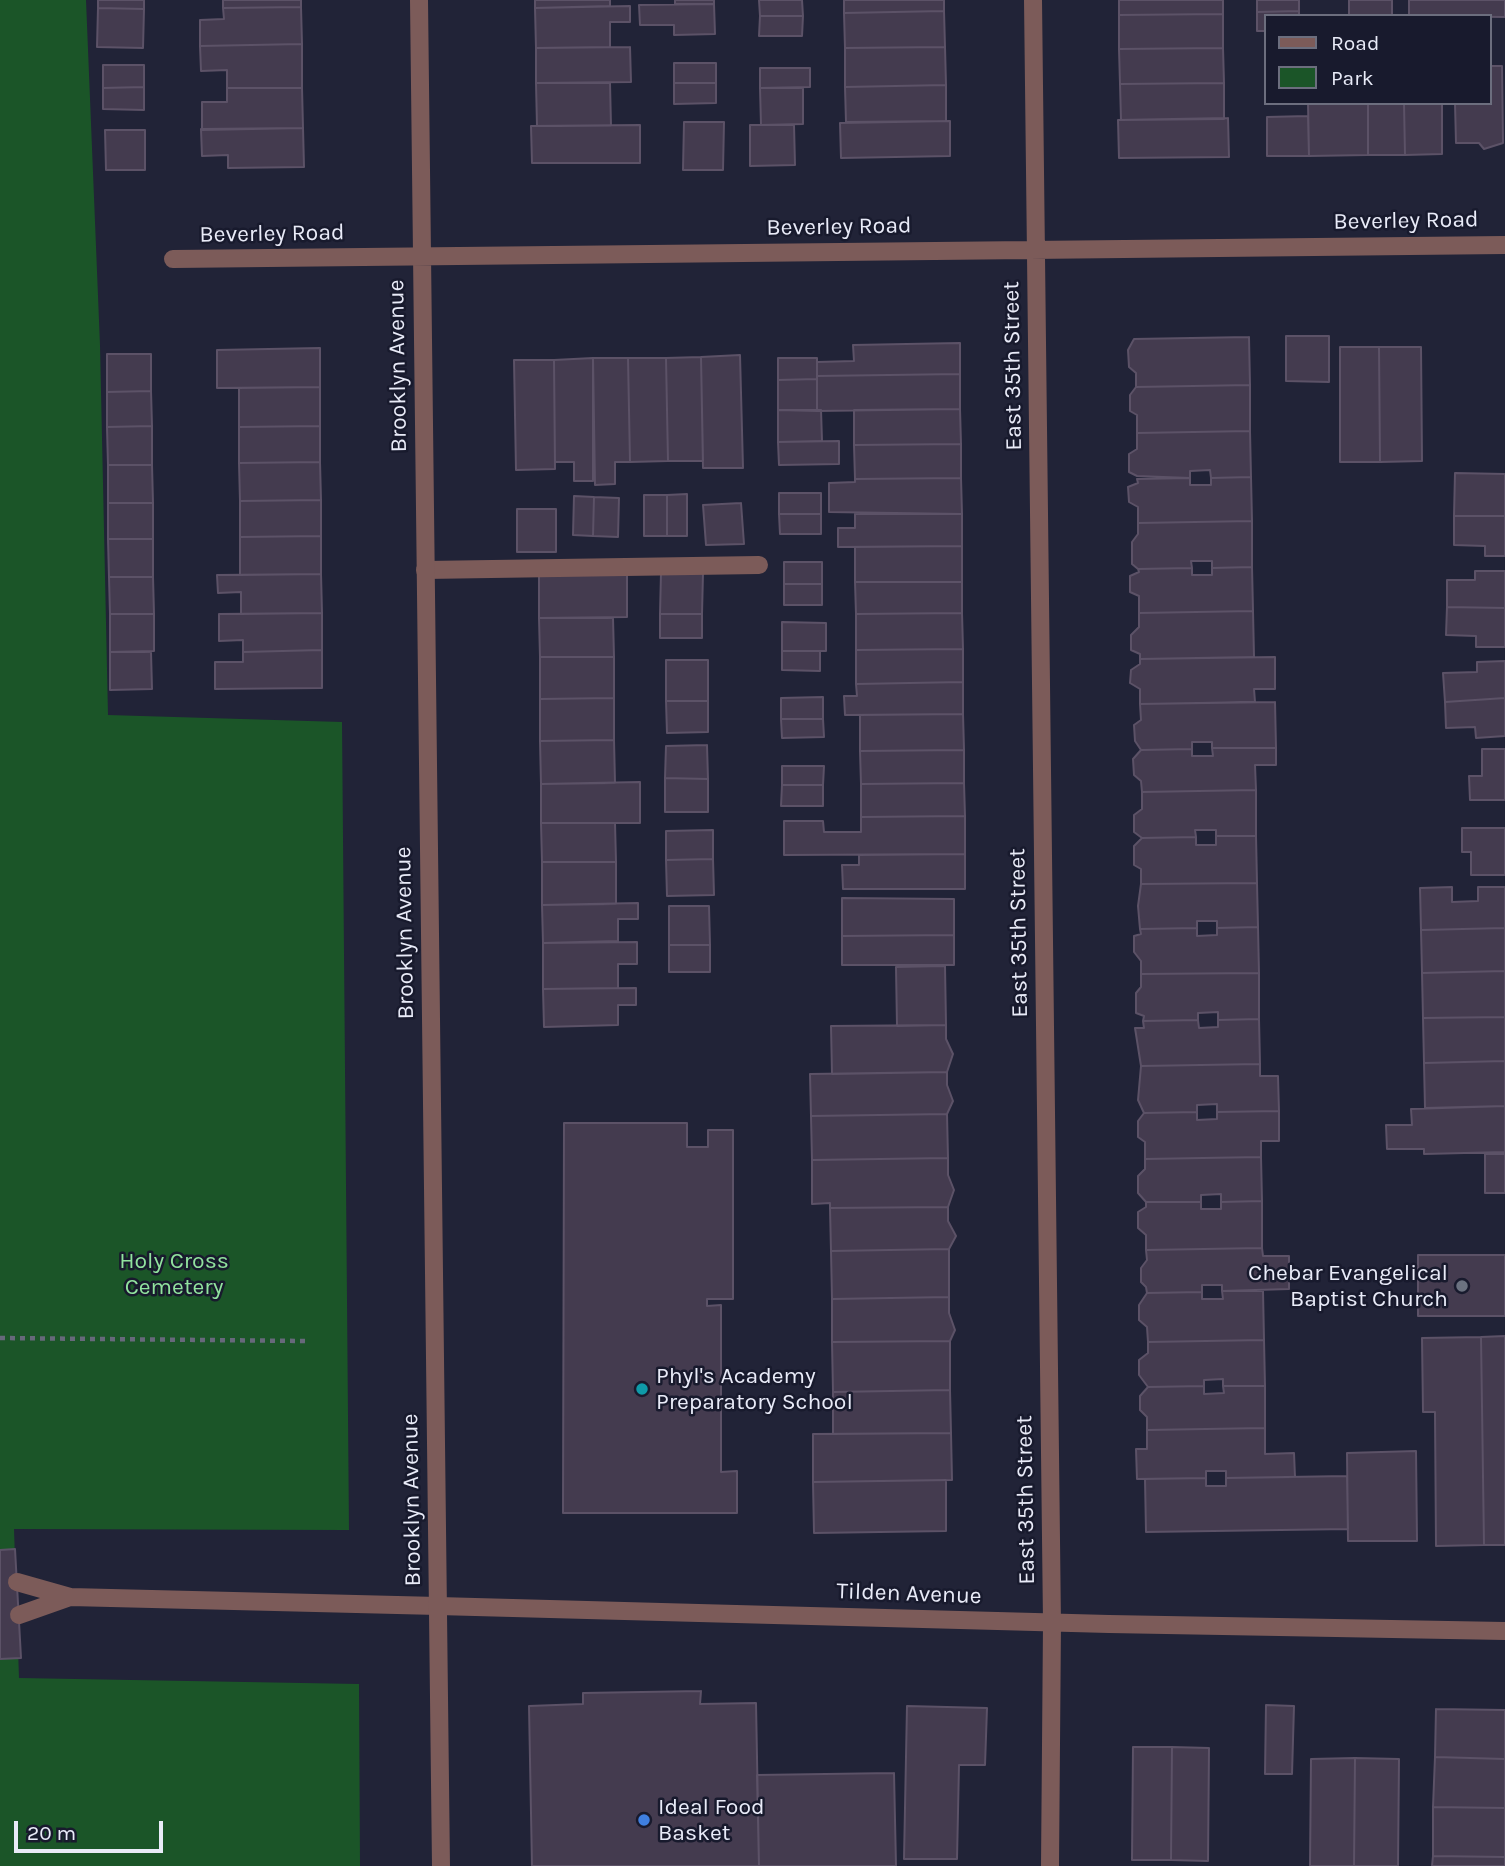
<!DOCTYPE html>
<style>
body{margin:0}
#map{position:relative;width:1505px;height:1866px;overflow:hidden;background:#212337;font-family:Karla,sans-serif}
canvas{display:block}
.legend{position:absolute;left:1264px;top:14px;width:228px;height:91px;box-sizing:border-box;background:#181a2d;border:2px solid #6c6e7e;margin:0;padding:9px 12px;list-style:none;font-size:21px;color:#e9ebf8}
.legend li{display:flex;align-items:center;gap:14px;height:35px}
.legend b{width:35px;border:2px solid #6c6e7e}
.scale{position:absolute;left:14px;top:1821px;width:149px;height:32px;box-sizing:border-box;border:4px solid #e9ebf8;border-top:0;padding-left:9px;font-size:21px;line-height:24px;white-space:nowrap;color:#e9ebf8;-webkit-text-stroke:5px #181a2d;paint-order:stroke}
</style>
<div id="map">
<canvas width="1505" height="1866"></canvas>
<ul class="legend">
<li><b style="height:9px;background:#7c5b59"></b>Road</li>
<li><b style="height:19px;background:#1b5528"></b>Park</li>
</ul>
<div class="scale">20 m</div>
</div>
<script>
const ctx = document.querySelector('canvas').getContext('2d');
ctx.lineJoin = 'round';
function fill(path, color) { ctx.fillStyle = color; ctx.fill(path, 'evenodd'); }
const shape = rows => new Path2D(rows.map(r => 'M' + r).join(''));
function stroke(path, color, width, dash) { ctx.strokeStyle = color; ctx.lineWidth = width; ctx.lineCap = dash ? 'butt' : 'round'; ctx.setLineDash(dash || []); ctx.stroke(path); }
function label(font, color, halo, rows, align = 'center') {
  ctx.font = font + ' Karla,sans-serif'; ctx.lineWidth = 5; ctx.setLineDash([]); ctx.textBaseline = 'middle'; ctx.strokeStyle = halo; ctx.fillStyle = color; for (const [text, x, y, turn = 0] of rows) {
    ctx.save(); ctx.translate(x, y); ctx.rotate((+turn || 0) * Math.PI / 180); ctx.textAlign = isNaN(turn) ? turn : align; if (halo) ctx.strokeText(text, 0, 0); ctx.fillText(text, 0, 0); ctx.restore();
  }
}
const green = shape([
 [0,0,86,0,100,345,108,715,342,722,349,1530,14,1529,19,1678,359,1684,360,1866,0,1866]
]);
const building = shape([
 [98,0,144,0,144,9,98,8,98,0],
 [223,0,301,0,301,7,223,8,223,0],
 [535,0,610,0,610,6,535,8,535,0],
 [675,0,714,0,714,4,675,4,675,0],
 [759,0,802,0,803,16,760,16,759,0],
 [844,0,944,0,944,11,844,13,844,0],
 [1119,0,1223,0,1223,14,1119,15,1119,0],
 [1257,0,1299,0,1299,11,1257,12,1257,0],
 [1349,0,1392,0,1392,16,1349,16,1349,0],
 [1409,0,1505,0,1505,17,1409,16,1409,0],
 [714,4,715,34,674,35,674,25,640,25,639,5,714,4],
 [630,6,630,22,610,22,610,47,536,48,535,8,630,6],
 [301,7,302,44,200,46,200,20,224,19,223,8,301,7],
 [98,8,144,9,143,48,97,47,98,8],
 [944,11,945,47,845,48,844,13,944,11],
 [1299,11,1299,16,1265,16,1265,31,1257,31,1257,12,1299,11],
 [1223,14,1223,48,1119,49,1119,15,1223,14],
 [760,16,803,16,802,36,759,36,760,16],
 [302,44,302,88,227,88,227,70,201,71,200,46,302,44],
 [630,47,631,82,536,83,536,48,630,47],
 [945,47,946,85,845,87,845,48,945,47],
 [1223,48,1224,83,1120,84,1119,49,1223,48],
 [674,63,716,63,716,83,674,83,674,63],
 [103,65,144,65,144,87,103,88,103,65],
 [1489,66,1502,66,1503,143,1484,149,1479,143,1456,143,1455,103,1489,103,1489,66],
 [760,68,810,68,810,87,760,88,760,68],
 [536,83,610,83,611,126,537,126,536,83],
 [674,83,716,83,716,103,674,104,674,83],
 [1224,83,1224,119,1121,120,1120,84,1224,83],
 [946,85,946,121,846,122,845,87,946,85],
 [144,87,144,110,103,109,103,88,144,87],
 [227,88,302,88,303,128,202,130,202,102,227,102,227,88],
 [760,88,803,88,803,124,761,125,760,88],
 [1308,103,1368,103,1368,155,1309,156,1308,103],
 [1368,103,1404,103,1405,155,1368,155,1368,103],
 [1404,103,1442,103,1442,154,1405,155,1404,103],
 [1308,116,1309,156,1267,156,1267,117,1308,116],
 [1228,118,1229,157,1119,158,1118,120,1228,118],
 [950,121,950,156,841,158,840,123,950,121],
 [684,122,724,122,723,170,683,170,684,122],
 [640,125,640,163,532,163,531,126,640,125],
 [750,125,794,125,795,165,750,166,750,125],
 [303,128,304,167,228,168,228,155,202,156,201,129,303,128],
 [105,130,145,130,145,170,106,170,105,130],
 [1286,336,1329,336,1329,382,1286,381,1286,336],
 [1249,337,1250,385,1136,387,1136,373,1129,367,1128,350,1134,339,1249,337],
 [960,343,960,374,817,376,817,362,854,361,853,345,960,343],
 [1340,347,1379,347,1380,462,1340,462,1340,347],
 [1379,347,1421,347,1422,461,1380,462,1379,347],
 [320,348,320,387,217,388,217,350,320,348],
 [107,354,151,354,151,391,107,392,107,354],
 [740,355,743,468,703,468,701,357,740,355],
 [701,357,703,461,668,461,666,358,701,357],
 [593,358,628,358,630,462,615,462,615,484,595,485,593,358],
 [593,358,593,481,574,481,574,462,555,462,554,360,593,358],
 [628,358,666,358,668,461,630,462,628,358],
 [778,358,817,358,817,379,778,380,778,358],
 [514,360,554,360,555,469,516,470,514,360],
 [960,374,960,409,817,411,817,376,960,374],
 [817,379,817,411,778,410,778,380,817,379],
 [1250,385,1250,431,1137,433,1137,415,1130,411,1130,395,1136,387,1250,385],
 [320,387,320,426,239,427,239,388,320,387],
 [151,391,152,426,107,427,107,392,151,391],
 [960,409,961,444,854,445,854,410,960,409],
 [778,410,821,410,822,441,778,442,778,410],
 [152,426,152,465,108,465,107,427,152,426],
 [320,426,320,462,239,463,239,427,320,426],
 [1250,431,1251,477,1211,478,1210,470,1190,471,1190,478,1137,476,1129,472,1129,454,1137,449,1137,433,1250,431],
 [839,441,839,464,779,465,778,442,839,441],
 [961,444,961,478,855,479,854,445,961,444],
 [320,462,321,500,240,501,239,463,320,462],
 [108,465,152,465,153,503,108,503,108,465],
 [1455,473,1505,474,1505,516,1454,516,1455,473],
 [1251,477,1252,521,1138,523,1138,507,1129,502,1128,487,1138,483,1137,479,1190,478,1190,485,1211,485,1211,478,1251,477],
 [961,478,962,514,829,512,829,483,855,482,855,479,961,478],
 [779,493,821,493,821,514,779,514,779,493],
 [687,494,687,536,667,536,667,495,687,494],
 [644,495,667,495,667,536,644,536,644,495],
 [574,496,594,497,593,536,573,535,574,496],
 [594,497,619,498,618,537,593,536,594,497],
 [321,500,321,536,240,537,240,501,321,500],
 [108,503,153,503,153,539,108,539,108,503],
 [741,503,744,544,706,545,703,505,741,503],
 [517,509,556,509,556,552,517,552,517,509],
 [779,514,821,514,821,534,780,534,779,514],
 [855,514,962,514,962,546,838,547,838,528,855,528,855,514],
 [1454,516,1505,516,1505,556,1485,556,1485,546,1454,545,1454,516],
 [1252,521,1252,567,1212,568,1212,561,1191,561,1192,568,1138,569,1132,564,1132,542,1138,534,1138,523,1252,521],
 [321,536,321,574,240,575,240,537,321,536],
 [108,539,153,539,153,577,109,577,108,539],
 [962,546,962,582,855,582,855,547,962,546],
 [784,562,822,562,822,584,784,584,784,562],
 [1252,567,1253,611,1139,613,1139,596,1130,592,1130,576,1139,572,1138,569,1192,568,1192,575,1212,575,1212,568,1252,567],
 [1475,571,1505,571,1505,608,1447,607,1447,580,1475,580,1475,571],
 [661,573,703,573,702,614,660,614,661,573],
 [321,574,322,613,241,614,241,592,218,593,217,575,321,574],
 [539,575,627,575,627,617,539,618,539,575],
 [109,577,153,577,154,614,110,614,109,577],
 [855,582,962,582,962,613,856,614,855,582],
 [784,584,822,584,822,605,784,605,784,584],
 [1447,607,1505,608,1505,647,1476,647,1476,636,1446,635,1447,607],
 [1253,611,1254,657,1140,659,1140,654,1131,650,1131,635,1139,627,1139,613,1253,611],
 [322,613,322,650,243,652,243,640,219,641,219,614,322,613],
 [962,613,963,649,856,650,856,614,962,613],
 [110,614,154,614,154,651,110,652,110,614],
 [660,614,702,614,702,638,660,638,660,614],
 [539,618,613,618,614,657,540,657,539,618],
 [782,622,826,623,826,651,782,651,782,622],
 [963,649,963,682,856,684,856,650,963,649],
 [322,650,322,688,215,689,215,662,243,662,243,652,322,650],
 [782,651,820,651,820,671,782,670,782,651],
 [110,652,151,652,152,689,110,690,110,652],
 [540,657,614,657,614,698,540,699,540,657],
 [1275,657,1275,689,1254,689,1255,702,1140,704,1140,689,1130,683,1131,670,1140,664,1140,659,1275,657],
 [666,660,708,660,708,701,666,701,666,660],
 [1505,661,1505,698,1445,702,1443,673,1477,672,1477,662,1505,661],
 [963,682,963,714,845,715,844,696,857,696,856,684,963,682],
 [823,697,823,719,781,719,781,698,823,697],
 [614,698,614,740,540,741,540,699,614,698],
 [1505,698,1505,736,1476,738,1475,727,1446,728,1445,702,1505,698],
 [666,701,708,701,708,732,667,733,666,701],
 [1275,702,1276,748,1212,748,1212,742,1192,742,1192,749,1141,750,1135,741,1134,725,1141,720,1140,704,1275,702],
 [963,714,964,750,860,751,860,715,963,714],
 [781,719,823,719,824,737,782,738,781,719],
 [614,740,615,783,541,784,540,741,614,740],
 [707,745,708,779,665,778,666,746,707,745],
 [1212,748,1276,748,1276,765,1255,765,1256,790,1142,792,1141,781,1134,775,1133,759,1141,750,1192,749,1192,756,1213,756,1212,748],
 [1482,749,1505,749,1505,800,1470,800,1469,776,1482,776,1482,749],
 [964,750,964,783,861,784,860,751,964,750],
 [782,766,824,766,823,785,782,785,782,766],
 [665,778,708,779,708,812,665,812,665,778],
 [640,782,640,823,541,823,541,784,640,782],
 [964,783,965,816,861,817,861,784,964,783],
 [782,785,823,785,823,806,781,806,782,785],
 [1256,790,1256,836,1216,836,1216,830,1195,830,1196,837,1142,838,1134,832,1134,815,1142,809,1142,792,1256,790],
 [965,816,965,854,784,855,784,821,823,821,824,832,861,832,861,817,965,816],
 [541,823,615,823,616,862,542,862,541,823],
 [1462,828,1505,828,1505,875,1471,875,1471,852,1462,852,1462,828],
 [713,830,713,859,666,860,666,831,713,830],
 [1216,836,1256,836,1257,883,1141,884,1141,869,1134,865,1134,846,1142,838,1196,837,1196,845,1216,845,1216,836],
 [965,854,965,889,843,889,842,865,859,865,859,855,965,854],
 [713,859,714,895,667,896,666,860,713,859],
 [542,862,616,862,616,904,542,905,542,862],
 [1257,883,1258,927,1217,928,1217,921,1197,921,1197,928,1140,929,1138,906,1141,884,1257,883],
 [1452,887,1452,902,1478,901,1478,887,1505,887,1505,928,1421,930,1420,888,1452,887],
 [842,898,954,899,954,935,842,936,842,898],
 [638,903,638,919,618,919,618,941,543,943,542,905,638,903],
 [669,906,709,906,710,945,669,945,669,906],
 [1258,927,1259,973,1141,974,1141,961,1134,952,1134,936,1141,934,1140,929,1197,928,1197,936,1217,935,1217,928,1258,927],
 [1505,928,1505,971,1422,973,1421,930,1505,928],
 [954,935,954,965,842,965,842,936,954,935],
 [637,942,637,964,618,964,618,988,543,989,543,943,637,942],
 [669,945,710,945,710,972,669,972,669,945],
 [945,966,946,1025,897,1026,896,967,945,966],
 [1505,971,1505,1017,1423,1018,1422,973,1505,971],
 [1259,973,1259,1019,1218,1020,1218,1012,1198,1013,1198,1020,1143,1021,1144,1016,1136,1013,1136,993,1141,987,1141,974,1259,973],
 [636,988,636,1005,618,1005,618,1025,544,1027,543,989,636,988],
 [1505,1017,1505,1061,1424,1063,1423,1018,1505,1017],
 [1259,1019,1260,1064,1141,1066,1135,1028,1144,1028,1143,1021,1198,1020,1199,1028,1218,1027,1218,1020,1259,1019],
 [946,1025,946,1039,953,1054,947,1072,832,1074,831,1026,946,1025],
 [1505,1061,1505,1106,1425,1108,1424,1063,1505,1061],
 [1260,1064,1260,1076,1278,1076,1279,1111,1217,1112,1217,1104,1197,1105,1197,1112,1144,1113,1138,1100,1141,1066,1260,1064],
 [947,1072,947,1085,953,1101,947,1114,811,1116,810,1074,947,1072],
 [1505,1106,1505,1152,1424,1154,1424,1149,1387,1149,1386,1125,1412,1125,1411,1109,1505,1106],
 [1279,1111,1279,1141,1261,1141,1261,1157,1145,1159,1145,1142,1138,1137,1138,1121,1144,1113,1197,1112,1197,1120,1217,1119,1217,1112,1279,1111],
 [947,1114,948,1158,812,1160,811,1116,947,1114],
 [564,1123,687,1123,687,1147,708,1147,708,1130,733,1130,733,1299,707,1299,707,1306,721,1305,721,1472,737,1471,737,1513,563,1513,564,1123],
 [1485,1154,1505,1154,1505,1193,1485,1193,1485,1154],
 [1261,1157,1262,1201,1221,1202,1221,1194,1201,1195,1201,1202,1146,1202,1138,1193,1138,1176,1145,1169,1145,1159,1261,1157],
 [948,1158,948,1175,954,1190,948,1207,830,1208,830,1203,812,1204,812,1160,948,1158],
 [1262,1201,1262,1248,1146,1250,1146,1235,1138,1228,1138,1212,1146,1207,1146,1202,1201,1202,1201,1209,1221,1209,1221,1202,1262,1201],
 [948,1207,948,1221,956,1236,949,1249,831,1251,830,1208,948,1207],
 [1262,1248,1263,1256,1289,1256,1289,1289,1222,1291,1222,1285,1202,1285,1202,1292,1147,1293,1146,1287,1141,1282,1141,1268,1147,1260,1146,1250,1262,1248],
 [949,1249,949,1297,832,1299,831,1251,949,1249],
 [1418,1255,1505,1255,1505,1316,1418,1316,1418,1255],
 [1222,1291,1263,1291,1264,1340,1148,1342,1147,1327,1139,1320,1139,1305,1147,1293,1202,1292,1202,1299,1223,1299,1222,1291],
 [949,1297,949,1313,955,1330,950,1341,832,1342,832,1299,949,1297],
 [1505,1336,1505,1545,1484,1545,1481,1337,1505,1336],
 [1481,1337,1484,1545,1436,1546,1435,1412,1423,1412,1422,1338,1481,1337],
 [1264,1340,1265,1386,1223,1386,1223,1379,1204,1380,1204,1386,1148,1387,1139,1375,1139,1360,1148,1353,1148,1342,1264,1340],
 [950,1341,950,1390,833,1392,832,1342,950,1341],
 [1204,1386,1204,1394,1224,1393,1223,1386,1265,1386,1265,1428,1147,1430,1147,1417,1140,1410,1140,1396,1148,1387,1204,1386],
 [950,1390,951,1433,833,1434,833,1392,950,1390],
 [1265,1428,1265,1454,1294,1453,1295,1477,1226,1478,1226,1471,1206,1471,1206,1478,1137,1479,1136,1449,1147,1449,1147,1430,1265,1428],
 [951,1433,952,1480,813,1482,813,1434,951,1433],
 [1416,1451,1417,1541,1348,1541,1347,1453,1416,1451],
 [1347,1476,1348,1529,1146,1532,1145,1479,1206,1478,1206,1486,1226,1486,1226,1478,1347,1476],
 [946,1480,946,1531,814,1533,813,1482,946,1480],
 [15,1549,21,1658,0,1659,0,1550,15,1549],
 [701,1691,700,1704,756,1703,759,1866,532,1866,529,1706,583,1704,583,1693,701,1691],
 [1266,1705,1294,1706,1292,1774,1265,1774,1266,1705],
 [907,1706,987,1708,985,1765,959,1765,957,1859,904,1859,907,1706],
 [1436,1709,1505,1710,1505,1759,1435,1757,1436,1709],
 [1133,1747,1172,1747,1171,1860,1132,1860,1133,1747],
 [1172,1747,1209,1748,1208,1861,1171,1860,1172,1747],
 [1435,1757,1505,1759,1505,1808,1433,1807,1435,1757],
 [1355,1758,1399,1759,1398,1866,1354,1866,1355,1758],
 [1355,1758,1354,1866,1310,1866,1311,1759,1355,1758],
 [894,1773,896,1866,759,1866,757,1775,894,1773],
 [1433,1807,1505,1808,1505,1857,1433,1856,1433,1807],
 [1433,1856,1505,1857,1505,1866,1432,1866,1433,1856]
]);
const path = shape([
 [0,1338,305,1341]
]);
const service = shape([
 [425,570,759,565],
 [17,1582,70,1597,438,1606],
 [19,1615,70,1597]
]);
const minor = shape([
 [419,0,441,1866],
 [1033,0,1052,1623,1050,1866],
 [173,259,1505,245],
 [438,1606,1109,1624,1505,1631]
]);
const markers = [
 [1462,1286,7,"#6b7280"],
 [642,1389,7,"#0f9aa8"],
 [644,1820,7,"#3f7fe0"]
];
const streetNames = [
 ["Beverley Road",1406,221,-1],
 ["Beverley Road",839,227,-1],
 ["Beverley Road",272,234,-1],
 ["Brooklyn Avenue",398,366,-91],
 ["East 35th Street",1013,366,-91],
 ["Brooklyn Avenue",405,933,-91],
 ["East 35th Street",1019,933,-91],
 ["Brooklyn Avenue",412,1500,-91],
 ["East 35th Street",1026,1500,-91],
 ["Tilden Avenue",909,1594,2]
];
const parkNames = [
 ["Holy Cross",174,1261],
 ["Cemetery",174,1287]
];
const poiNames = [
 ["Chebar Evangelical",1448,1273,"right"],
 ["Baptist Church",1448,1299,"right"],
 ["Phyl's Academy",656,1376],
 ["Preparatory School",656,1402],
 ["Ideal Food",658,1807],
 ["Basket",658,1833]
];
fill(green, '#1b5528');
fill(building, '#443b4f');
stroke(building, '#5c5267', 2);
stroke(path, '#67697b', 4.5, [5, 5]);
stroke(service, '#7c5b59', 18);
stroke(minor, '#7c5b59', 18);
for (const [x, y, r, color] of markers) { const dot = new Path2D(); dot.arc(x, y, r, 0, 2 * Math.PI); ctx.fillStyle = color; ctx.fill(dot); stroke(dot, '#181a2d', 2.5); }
label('23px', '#e9ebf8', '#181a2d', streetNames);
label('23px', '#91e39e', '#181a2d', parkNames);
label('23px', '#e9ebf8', '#181a2d', poiNames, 'left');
</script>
